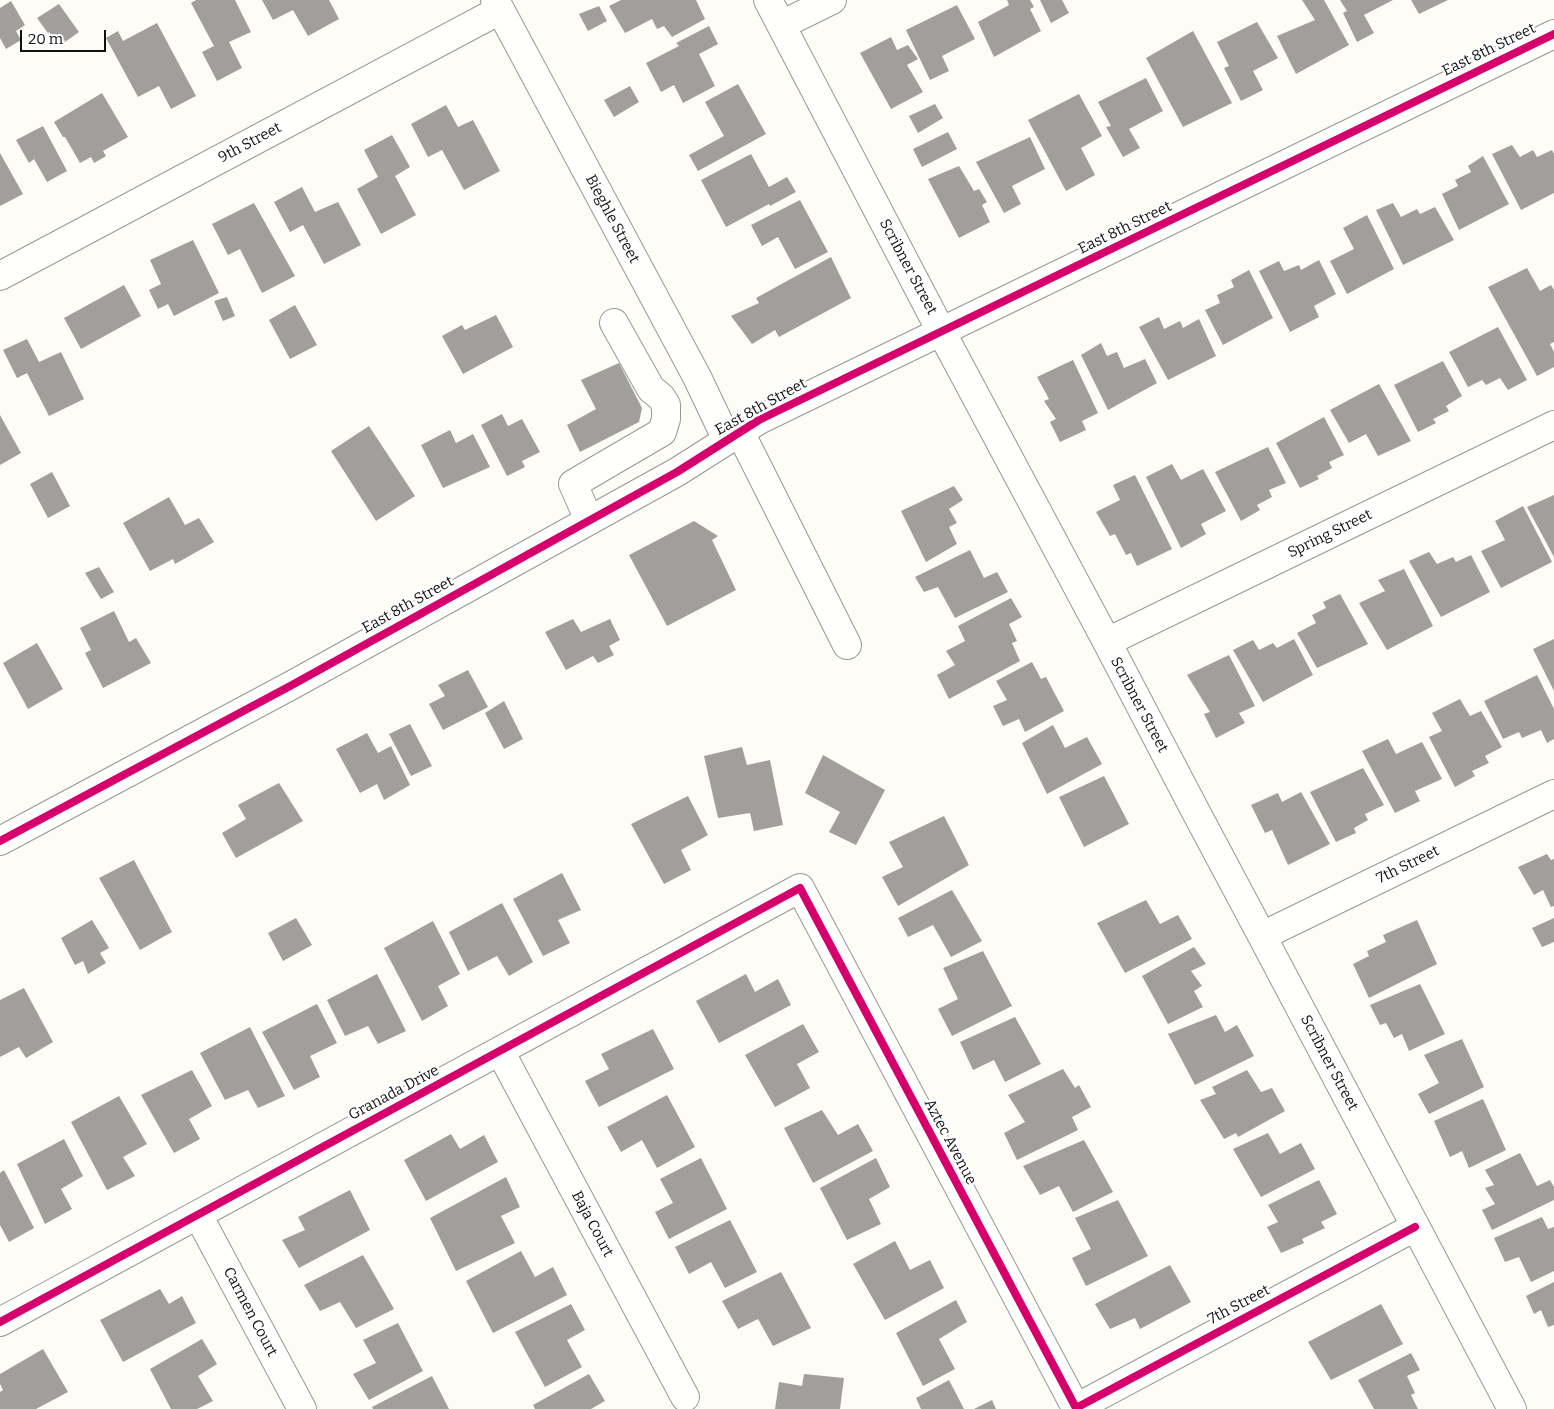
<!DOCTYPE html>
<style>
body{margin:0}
#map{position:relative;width:1554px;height:1409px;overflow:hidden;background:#fdfcf7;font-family:Bitter,serif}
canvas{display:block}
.scale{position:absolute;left:20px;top:30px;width:86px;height:22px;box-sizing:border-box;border:2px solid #111;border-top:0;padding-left:6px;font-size:15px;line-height:18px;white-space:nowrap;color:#111;-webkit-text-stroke:4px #fff;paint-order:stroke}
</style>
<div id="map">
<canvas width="1554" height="1409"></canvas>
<div class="scale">20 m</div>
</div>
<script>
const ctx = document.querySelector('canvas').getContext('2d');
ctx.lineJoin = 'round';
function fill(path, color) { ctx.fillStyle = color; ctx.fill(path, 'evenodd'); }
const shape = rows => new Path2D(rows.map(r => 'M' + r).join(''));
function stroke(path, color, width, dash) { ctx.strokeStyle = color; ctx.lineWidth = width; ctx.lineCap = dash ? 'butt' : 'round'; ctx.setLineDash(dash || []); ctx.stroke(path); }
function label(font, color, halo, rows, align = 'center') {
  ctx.font = font + ' Bitter,serif'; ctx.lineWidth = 5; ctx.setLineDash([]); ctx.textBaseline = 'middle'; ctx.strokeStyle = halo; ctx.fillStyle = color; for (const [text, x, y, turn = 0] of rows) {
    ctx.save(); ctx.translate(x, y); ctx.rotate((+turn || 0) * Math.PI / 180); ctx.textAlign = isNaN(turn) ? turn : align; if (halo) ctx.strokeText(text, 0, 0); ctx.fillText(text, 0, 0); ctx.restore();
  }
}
const building = shape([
 [196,0,235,0,251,32,229,42,242,68,217,81,202,52,214,46,191,3],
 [262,0,329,0,339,19,308,36,293,10,273,20],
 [621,0,696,0,705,19,672,37,664,26,657,29,652,19,625,33,609,6],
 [1007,0,1030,0,1034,7,1030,9,1041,31,994,57,978,22,1009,5],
 [1040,0,1062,0,1069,13,1051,23],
 [1302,0,1324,0,1349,45,1296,74,1277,36,1315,20],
 [1340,0,1393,0,1364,15,1374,33,1357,42,1343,13,1347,11],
 [1411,0,1448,0,1419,14],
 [11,1,25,25,16,31,21,40,6,49,0,38,0,8],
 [59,4,79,32,58,47,37,18],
 [957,5,975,39,942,56,949,71,930,80,906,30],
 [599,6,607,21,588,31,579,14],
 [1257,22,1278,58,1253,71,1263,90,1241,101,1224,68,1229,66,1217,42],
 [157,23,196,96,171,109,159,86,138,97,106,38,118,31,123,41],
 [709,26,718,44,699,54,715,86,683,103,674,85,661,92,646,63,679,46,676,43],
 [1193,31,1232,103,1183,127,1146,58],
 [891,37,897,50,908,45,918,59,907,65,923,92,891,109,860,53],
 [1146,78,1163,111,1129,129,1140,148,1123,157,1106,127,1111,126,1098,102],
 [738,84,766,134,698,171,689,155,724,136,705,102],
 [630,86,639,102,614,117,604,100],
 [102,93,128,137,103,151,106,156,94,163,91,157,80,163,65,137,63,137,54,122],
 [1079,94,1102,136,1081,148,1095,175,1066,191,1028,120],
 [935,104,943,118,918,133,909,116],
 [446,105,458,127,473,120,500,171,464,190,442,150,428,157,411,124],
 [43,126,67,171,47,182,34,159,29,163,16,140],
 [948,132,957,149,922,167,913,149],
 [392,135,410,167,395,176,416,215,381,234,357,189,378,177,364,150],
 [1030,137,1045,169,1012,186,1021,204,1004,213,976,162],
 [1512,145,1520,157,1533,150,1537,157,1552,150,1554,154,1554,193,1521,210,1492,154],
 [0,153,23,194,0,206],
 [751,154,769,187,787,177,796,192,770,206,769,204,726,227,701,180],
 [1483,156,1509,204,1459,230,1442,194,1458,186,1455,180,1471,172,1468,166],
 [959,166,974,191,979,189,987,202,982,205,990,222,959,238,928,179],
 [302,187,315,212,338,202,361,245,324,264,303,225,290,232,274,202],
 [800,200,828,252,795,269,778,237,762,246,751,225],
 [254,203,295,276,262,293,240,249,228,255,212,224],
 [1393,203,1401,217,1417,209,1420,214,1435,207,1454,240,1403,265,1376,210],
 [1367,215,1394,269,1347,294,1330,261,1354,249,1343,228],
 [193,240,219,293,174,316,168,304,158,309,149,290,161,284,150,260],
 [831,257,851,298,779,337,775,330,752,344,731,316,759,303,756,298],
 [1319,260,1336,294,1314,306,1319,317,1290,332,1259,271,1279,261,1284,271,1299,265,1301,270],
 [1527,268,1540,291,1551,285,1554,290,1554,342,1550,344,1554,352,1554,367,1537,376,1488,287],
 [1249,270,1273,318,1223,345,1205,310,1220,303,1217,295,1234,287,1231,280],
 [124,285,141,316,81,349,64,318],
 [227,297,235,316,223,321,214,301],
 [295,305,317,345,290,359,269,320],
 [496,315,513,347,463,374,442,336,462,325,465,330],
 [1159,317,1164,329,1180,321,1183,328,1199,319,1216,356,1168,380,1139,327],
 [1498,327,1527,380,1508,390,1500,378,1486,385,1482,380,1468,387,1449,352],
 [27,339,39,362,61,352,84,399,49,416,27,373,17,378,3,350],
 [1101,343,1107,356,1117,352,1124,368,1145,359,1157,383,1108,410,1081,355],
 [1073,360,1098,413,1082,421,1086,430,1060,442,1050,422,1056,419,1044,401,1049,399,1037,377],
 [1443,361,1462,396,1446,406,1449,411,1433,419,1436,423,1418,432,1394,385],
 [619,363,642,408,639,422,580,452,567,425,596,409,581,380],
 [1379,384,1411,441,1378,456,1366,434,1349,443,1330,410],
 [502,414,508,426,522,419,540,452,522,461,525,467,507,476,481,425],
 [0,415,21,453,0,465],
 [1324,417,1344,455,1329,462,1332,468,1317,476,1319,479,1300,488,1276,443],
 [369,426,415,496,376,521,331,451],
 [450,430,456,443,473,434,490,467,443,488,421,445],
 [1268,447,1286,483,1269,490,1272,497,1257,505,1260,510,1241,521,1215,472],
 [1172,464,1181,480,1203,469,1226,511,1201,524,1206,534,1181,548,1146,477],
 [52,472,70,506,48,518,30,484],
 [1135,475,1172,549,1137,566,1131,553,1126,555,1115,534,1110,536,1096,512,1120,500,1113,485],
 [954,486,963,500,949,509,957,523,949,527,957,544,926,562,901,511],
 [1554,495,1554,557,1527,507],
 [169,497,185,525,199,518,214,542,175,564,173,559,150,571,123,523],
 [1523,506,1552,562,1501,588,1481,551,1505,540,1495,521],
 [694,521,718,536,712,540,736,590,667,626,629,555],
 [970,550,984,578,997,572,1008,592,955,618,938,587,924,592,915,577],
 [1429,552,1437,564,1453,557,1456,562,1471,555,1490,592,1441,617,1409,561],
 [99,567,114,592,101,599,85,573],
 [1404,569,1433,626,1387,650,1359,603,1385,591,1378,580],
 [1340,594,1368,644,1317,668,1297,633,1316,623,1312,615,1326,608,1323,602],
 [1011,598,1022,617,1009,624,1017,641,1012,643,1020,661,949,699,937,675,955,665,946,651,965,641,958,626],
 [114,611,129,642,136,638,151,663,103,688,85,653,91,650,80,628],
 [573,619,581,632,610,619,620,640,609,646,614,655,598,663,593,656,566,670,545,632],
 [1294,639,1313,675,1263,702,1233,650,1253,640,1259,650,1273,643,1277,648],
 [1554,639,1554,691,1533,649],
 [37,643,63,689,28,709,3,663],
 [1229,655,1255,706,1239,713,1245,723,1216,738,1204,714,1210,712,1187,675],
 [1032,662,1041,679,1046,677,1064,711,1025,732,1019,719,1003,726,993,706,1007,700,996,681],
 [468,670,488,707,443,730,429,704,445,696,438,685],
 [1537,675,1554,709,1554,739,1547,743,1541,730,1522,738,1519,732,1503,739,1484,701],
 [1460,699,1470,716,1481,711,1502,747,1485,756,1489,763,1472,771,1475,776,1455,787,1429,737,1442,731,1432,713],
 [504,701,523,739,504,749,485,713],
 [410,724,432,766,411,776,389,734],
 [1053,725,1065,748,1087,737,1102,764,1047,794,1022,743],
 [367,733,378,753,391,746,410,785,384,800,377,784,360,793,336,749],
 [1388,739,1396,754,1422,742,1442,779,1415,791,1420,801,1395,813,1362,751],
 [742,747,747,765,770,760,783,825,754,831,750,813,718,818,704,756],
 [823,755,885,790,856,845,829,832,840,812,805,793],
 [1363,768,1384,805,1365,814,1368,820,1354,828,1356,833,1336,842,1310,792],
 [1104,776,1129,824,1084,847,1059,797],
 [279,783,303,821,236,858,222,833,246,819,238,805],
 [1301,792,1330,844,1288,865,1272,830,1265,833,1251,805,1278,793,1282,802],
 [688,796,708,835,681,850,691,870,664,884,631,824],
 [944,816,969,865,898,906,882,877,903,867,889,842],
 [1547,854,1551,860,1554,859,1554,906,1551,907,1543,890,1534,895,1518,867],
 [134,860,172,932,140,950,99,878],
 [562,873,581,910,558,920,570,943,543,956,513,899],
 [952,890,982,941,951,957,933,925,908,937,898,918],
 [1146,900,1160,924,1178,915,1192,939,1125,973,1097,923],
 [502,903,533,962,509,976,497,956,468,971,449,932],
 [296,918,312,945,283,961,268,933],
 [1554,918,1554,942,1542,947,1532,928],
 [92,920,109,948,100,953,106,963,88,974,83,961,75,965,61,938],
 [1417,920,1437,964,1369,998,1353,964,1369,956,1367,951,1386,942,1383,935],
 [433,921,460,974,438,986,448,1006,422,1021,384,948],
 [1194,947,1206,964,1191,971,1202,986,1194,991,1203,1007,1168,1024,1142,976],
 [983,951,1012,1006,952,1036,938,1009,958,999,943,968],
 [377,974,406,1031,378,1044,368,1026,345,1036,327,1000],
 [746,974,755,992,778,979,791,1005,719,1043,696,1001],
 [1420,984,1445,1034,1409,1051,1402,1034,1394,1038,1386,1023,1380,1025,1370,1005],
 [24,988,53,1042,26,1058,19,1047,0,1057,0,1000],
 [317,1004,337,1043,310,1056,320,1077,294,1090,262,1032],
 [1216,1015,1225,1032,1237,1025,1254,1056,1195,1085,1168,1034],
 [1015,1017,1041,1064,1005,1082,994,1060,973,1070,960,1042],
 [803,1024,819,1052,797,1064,810,1088,775,1107,745,1055],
 [250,1027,285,1096,258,1108,248,1090,225,1100,200,1053],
 [653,1029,674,1069,599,1107,585,1081,609,1069,601,1054],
 [1462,1039,1484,1087,1429,1114,1418,1094,1439,1083,1424,1055],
 [1063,1069,1075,1088,1079,1085,1091,1107,1072,1117,1078,1130,1017,1160,1004,1133,1025,1122,1008,1095],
 [192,1070,212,1106,189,1119,200,1139,174,1153,141,1095],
 [1247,1070,1261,1092,1272,1088,1285,1111,1238,1137,1236,1133,1224,1139,1200,1100,1216,1094,1212,1087],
 [667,1095,695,1147,657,1168,642,1140,621,1152,607,1127],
 [119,1096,147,1144,123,1157,135,1176,107,1190,71,1122],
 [1483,1099,1506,1150,1469,1168,1462,1151,1450,1157,1434,1121],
 [822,1110,838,1135,858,1124,873,1151,813,1183,784,1128],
 [1268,1133,1280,1154,1301,1143,1315,1169,1261,1197,1233,1149],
 [451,1134,460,1149,484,1135,498,1162,426,1201,404,1160],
 [64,1139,83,1176,61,1189,72,1209,45,1224,17,1164],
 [1084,1140,1113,1192,1073,1212,1059,1186,1040,1195,1023,1166],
 [1520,1153,1537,1186,1550,1180,1554,1187,1554,1200,1492,1230,1482,1210,1495,1204,1485,1188,1494,1185,1485,1170],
 [701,1158,727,1209,669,1239,655,1212,673,1203,660,1179],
 [876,1158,890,1187,869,1199,881,1224,847,1240,820,1188],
 [4,1170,34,1228,9,1242,0,1225,0,1173],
 [506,1177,520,1207,501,1216,515,1243,456,1271,430,1218],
 [1319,1180,1337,1214,1321,1222,1325,1228,1302,1239,1304,1243,1281,1253,1267,1227,1278,1222,1268,1205],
 [350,1190,370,1230,299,1268,282,1240,305,1230,298,1217],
 [1118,1200,1148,1256,1086,1286,1072,1258,1091,1249,1075,1218],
 [1542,1217,1548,1229,1554,1227,1554,1271,1531,1282,1519,1257,1505,1262,1494,1238],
 [730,1220,757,1272,725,1288,711,1262,689,1274,675,1247],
 [895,1241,910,1270,930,1260,944,1288,885,1320,853,1264],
 [521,1251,535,1277,553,1267,567,1295,493,1333,466,1281],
 [363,1255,394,1309,356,1328,340,1302,320,1311,304,1285],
 [1170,1265,1191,1302,1140,1329,1135,1318,1110,1329,1095,1304],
 [781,1272,811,1328,773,1346,758,1319,738,1329,722,1301],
 [1554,1282,1554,1325,1548,1327,1541,1310,1534,1314,1526,1296],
 [160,1289,169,1304,182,1296,196,1323,123,1362,100,1320],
 [956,1300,967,1322,939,1339,955,1369,923,1386,896,1333],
 [571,1304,585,1330,567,1340,582,1367,545,1387,515,1332],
 [1381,1304,1403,1344,1331,1380,1308,1342],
 [398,1323,423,1371,369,1400,353,1374,376,1363,363,1340],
 [202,1339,217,1364,198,1376,213,1401,197,1409,171,1409,150,1369],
 [43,1349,68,1392,36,1409,0,1409,0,1392,3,1390,0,1384,0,1374],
 [1411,1353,1420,1370,1407,1376,1415,1393,1411,1395,1418,1409,1374,1409,1358,1380],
 [589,1374,605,1401,591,1409,535,1409,533,1405],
 [804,1374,844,1378,840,1409,775,1409,779,1382,802,1386],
 [432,1376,449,1409,373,1409,372,1407],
 [949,1380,964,1409,921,1409,916,1398],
 [992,1400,996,1409,974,1409]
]);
const minor = shape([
 [495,0,697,377,727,440],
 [768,0,942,333,1107,642,1197,814,1262,936,1512,1409],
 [781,25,832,0],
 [0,276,500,10],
 [740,432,847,645],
 [589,520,573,484,662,432,666,419,666,405,661,397,651,389,614,323],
 [1107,642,1554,425],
 [0,841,292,685,677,472,759,420,1554,34],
 [1262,936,1554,794],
 [500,1051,685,1397],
 [198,1215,302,1409],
 [0,1322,800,888,1076,1408,1415,1227]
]);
const cycleway = shape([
 [0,841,292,685,677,472,759,420,1554,34],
 [0,1322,800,888,1076,1408,1415,1227]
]);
const streetNames = [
 ["East 8th Street",1489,50,-26],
 ["9th Street",250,143,-28],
 ["Bieghle Street",612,219,62],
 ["East 8th Street",1125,228,-26],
 ["Scribner Street",908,267,62],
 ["East 8th Street",761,407,-29],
 ["Spring Street",1330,534,-26],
 ["East 8th Street",408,605,-29],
 ["Scribner Street",1139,705,62],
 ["7th Street",1408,865,-26],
 ["Scribner Street",1329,1063,62],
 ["Granada Drive",394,1093,-28],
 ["Aztec Avenue",950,1142,62],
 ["Baja Court",592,1224,62],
 ["7th Street",1239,1305,-28],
 ["Carmen Court",250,1312,62]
];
fill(building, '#a19f9c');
stroke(minor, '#979795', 30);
stroke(minor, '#fffffe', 28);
stroke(cycleway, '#d6006c', 8);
label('15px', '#111', '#fff', streetNames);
</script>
